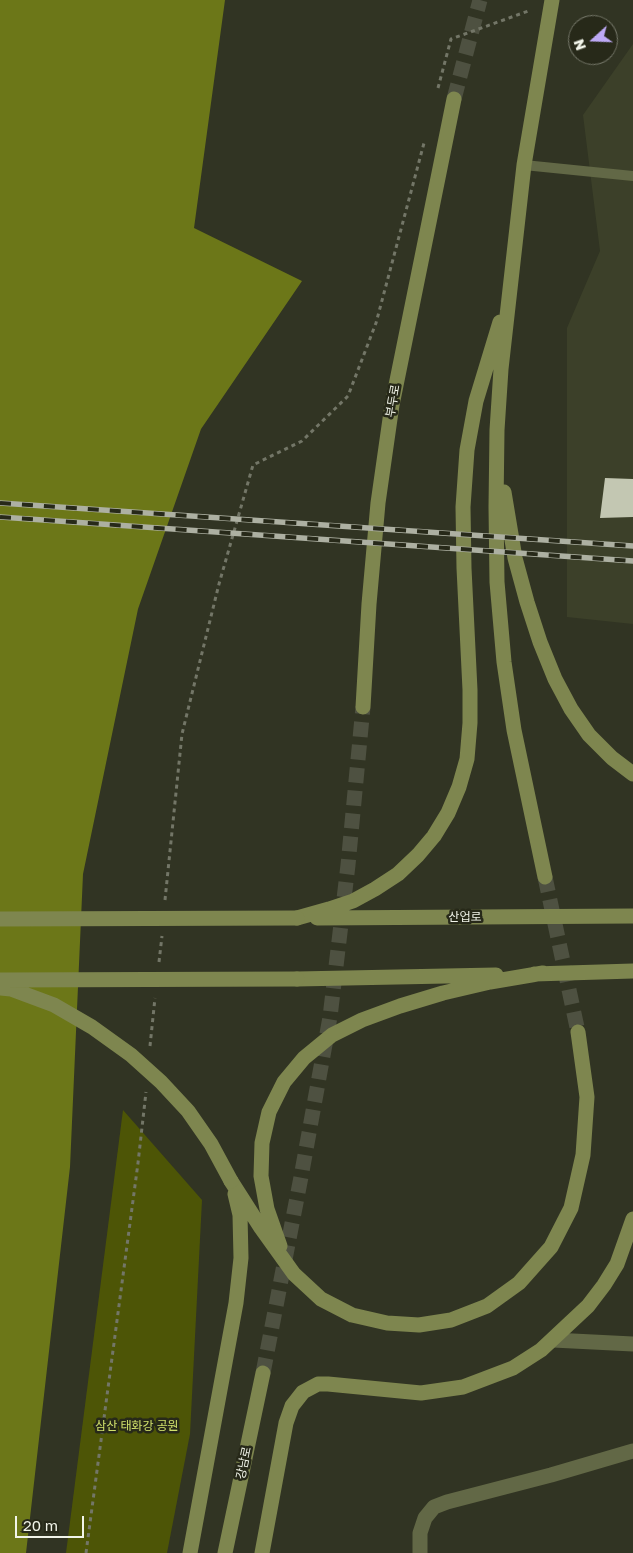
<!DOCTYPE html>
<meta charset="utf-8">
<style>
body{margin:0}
#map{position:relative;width:633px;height:1553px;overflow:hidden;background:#313423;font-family:"Golos Text",sans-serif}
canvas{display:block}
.north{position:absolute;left:568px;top:15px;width:50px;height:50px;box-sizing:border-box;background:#272919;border:1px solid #787a6c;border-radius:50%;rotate:250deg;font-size:14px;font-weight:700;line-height:20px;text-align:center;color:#f1f4e9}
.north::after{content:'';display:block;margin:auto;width:18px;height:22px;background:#bda9f5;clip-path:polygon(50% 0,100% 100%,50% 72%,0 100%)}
.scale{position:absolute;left:15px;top:1516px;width:69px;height:22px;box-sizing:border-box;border:2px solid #f1f4e9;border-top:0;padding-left:6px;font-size:15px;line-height:18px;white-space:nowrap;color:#f1f4e9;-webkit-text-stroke:4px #272919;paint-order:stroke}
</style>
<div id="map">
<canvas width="633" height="1553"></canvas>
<div class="north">N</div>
<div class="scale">20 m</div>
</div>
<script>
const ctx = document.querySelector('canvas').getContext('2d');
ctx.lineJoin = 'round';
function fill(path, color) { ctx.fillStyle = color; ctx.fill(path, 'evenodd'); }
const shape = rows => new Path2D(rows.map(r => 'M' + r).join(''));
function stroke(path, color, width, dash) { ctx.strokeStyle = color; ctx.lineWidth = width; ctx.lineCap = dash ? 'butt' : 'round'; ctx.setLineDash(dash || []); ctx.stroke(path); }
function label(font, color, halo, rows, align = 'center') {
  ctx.font = font + ' "Golos Text","Noto Sans KR",sans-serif'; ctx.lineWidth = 5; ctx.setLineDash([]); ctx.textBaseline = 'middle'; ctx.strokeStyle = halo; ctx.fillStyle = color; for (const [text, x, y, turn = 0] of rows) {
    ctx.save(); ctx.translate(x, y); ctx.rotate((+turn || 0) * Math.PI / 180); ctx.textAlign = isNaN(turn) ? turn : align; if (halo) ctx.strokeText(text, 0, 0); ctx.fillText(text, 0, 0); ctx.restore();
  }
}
const built = shape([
 [633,44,633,624,567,617,567,328,600,251,583,115]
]);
const green = shape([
 [123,1110,202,1200,190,1434,167,1553,66,1553]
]);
const water = shape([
 [0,0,225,0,194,228,302,281,201,429,138,609,83,874,70,1167,26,1553,0,1553]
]);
const building = shape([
 [605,478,633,479,633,517,600,518]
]);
const secondaryTunnel = shape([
 [454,99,480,0],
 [545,877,578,1032],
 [263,1373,301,1177,330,1017,348,865,363,707]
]);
const path = shape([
 [438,88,451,39,531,10],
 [165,900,182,734,219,584,253,465,302,441,348,396,376,323,424,143],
 [159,962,162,936],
 [150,1046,155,998],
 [86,1553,138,1163,146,1092]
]);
const lane = shape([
 [524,165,633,176]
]);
const street = shape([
 [553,1340,633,1344],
 [420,1553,420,1533,425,1518,434,1507,447,1502,551,1475,633,1451]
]);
const secondary = shape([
 [504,492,515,558,527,602,540,642,555,679,571,709,589,735,612,758,633,774],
 [363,707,369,604,378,503,392,405,454,99],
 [545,877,514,730,504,662,497,582,496,507,497,430,501,369,524,165,552,0],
 [297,918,329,909,353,901,375,889,398,874,418,855,434,836,448,813,459,787,467,759,470,723,470,690,464,568,463,507,467,450,476,401,500,322],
 [317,918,633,916],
 [534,974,633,971],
 [297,979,496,975],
 [231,1181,261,1228,294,1274,321,1299,352,1315,387,1323,419,1325,451,1320,487,1306,519,1283,551,1247,571,1208,583,1155,587,1097,578,1032],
 [280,1246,267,1209,261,1176,262,1143,269,1112,284,1082,304,1058,332,1035,362,1020,400,1006,443,993,490,982,543,973],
 [190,1553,236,1303,241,1258,240,1215,235,1194],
 [225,1553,263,1373],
 [262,1553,286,1423,292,1406,303,1392,318,1384,328,1384,421,1393,463,1387,513,1368,541,1350,588,1306,604,1285,617,1264,633,1219]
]);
const rail = shape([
 [0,503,633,546],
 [0,517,633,561]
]);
const secondaryBridge = shape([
 [0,919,297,918],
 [0,980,297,979],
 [0,988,11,989,54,1005,92,1027,131,1055,161,1082,188,1111,211,1144,231,1181]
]);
const streetNames = [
 ["부두로",393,401,-80],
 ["산업로",465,917],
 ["강남로",244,1463,-78]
];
const parkNames = [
 ["삼산 태화강 공원",137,1426]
];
fill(built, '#3c4029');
fill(green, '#4d5506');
fill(water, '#6c7718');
fill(building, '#c3c7b2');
stroke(secondaryTunnel, '#4e5141', 15, [15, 8]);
stroke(path, '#737667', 3, [4, 4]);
stroke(lane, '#626846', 10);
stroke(street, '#626846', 15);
stroke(secondary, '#7e864f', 15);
stroke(rail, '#adb0a2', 5.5);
stroke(rail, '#272919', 4, [11]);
stroke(secondaryBridge, '#7e864f', 15);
label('12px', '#f1f4e9', '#272919', streetNames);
label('12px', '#d1e16b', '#272919', parkNames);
</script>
